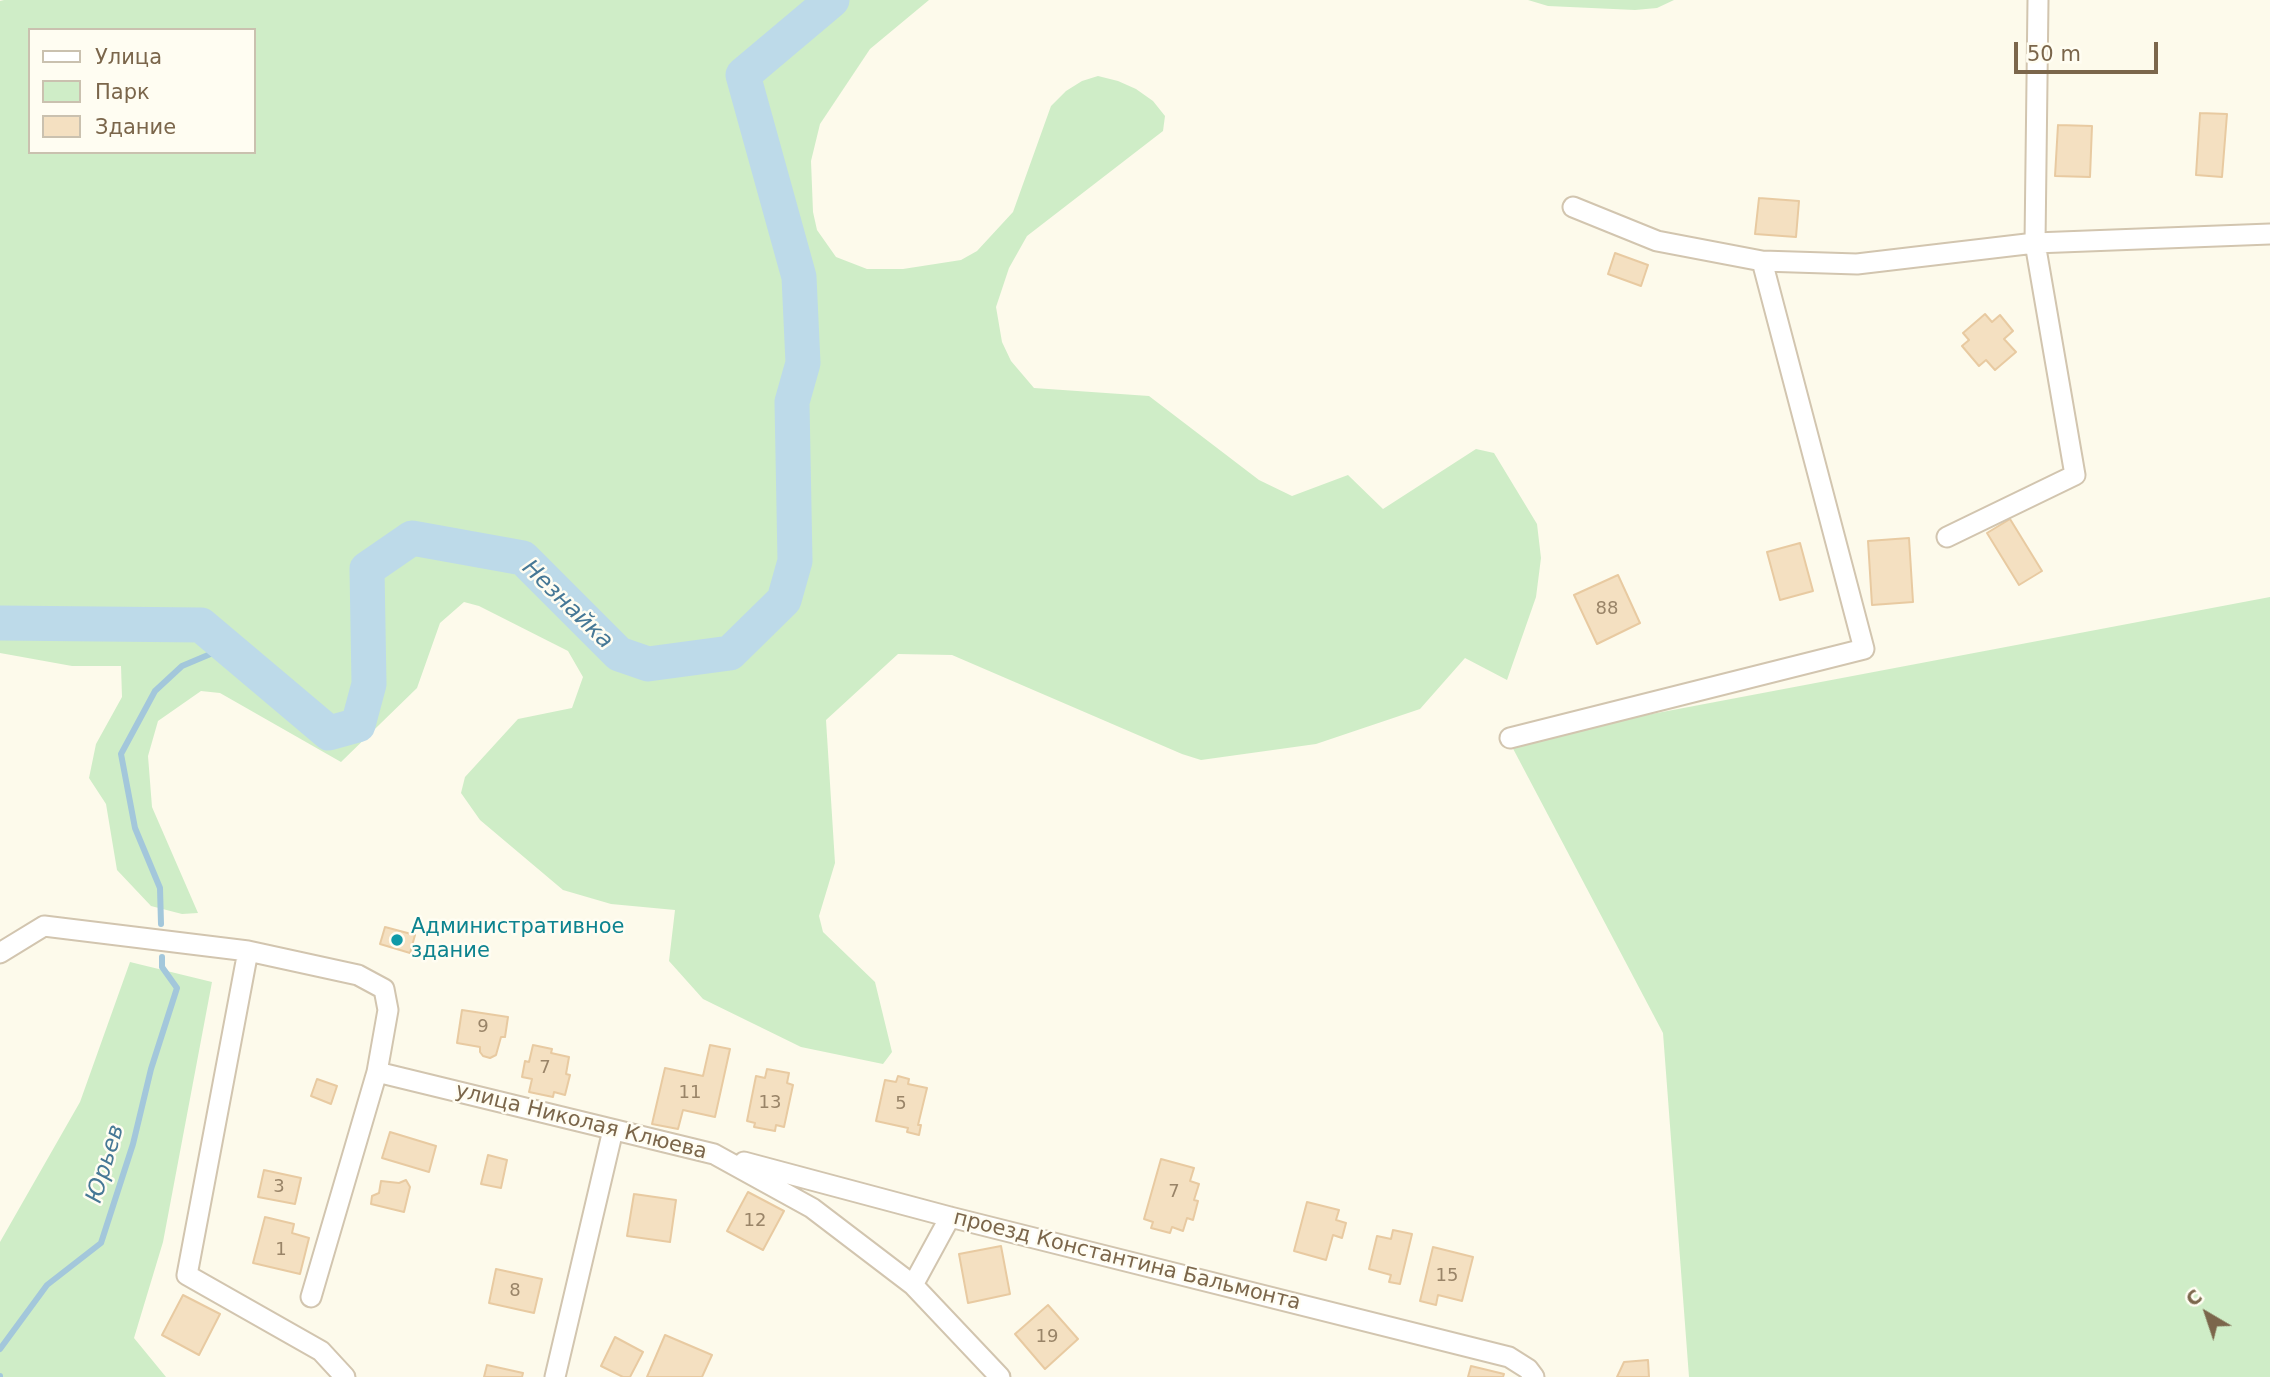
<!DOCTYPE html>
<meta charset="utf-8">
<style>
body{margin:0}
#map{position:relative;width:2270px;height:1377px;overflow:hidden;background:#fdfaeb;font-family:"DejaVu Sans",sans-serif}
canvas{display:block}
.legend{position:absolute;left:28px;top:28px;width:228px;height:126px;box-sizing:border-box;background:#fffdf2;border:2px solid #cac1af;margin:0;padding:9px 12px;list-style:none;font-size:21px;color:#7b664b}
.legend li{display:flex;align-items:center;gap:14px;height:35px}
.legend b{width:35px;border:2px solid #cac1af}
.north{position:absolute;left:2172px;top:1279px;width:70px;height:70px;-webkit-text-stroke:5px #fffdf2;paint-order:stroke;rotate:321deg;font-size:19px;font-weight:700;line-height:28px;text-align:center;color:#7b664b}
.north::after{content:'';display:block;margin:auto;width:24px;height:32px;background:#7b664b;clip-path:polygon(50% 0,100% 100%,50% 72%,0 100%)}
.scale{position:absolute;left:2014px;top:42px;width:144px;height:32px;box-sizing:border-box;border:4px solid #7b664b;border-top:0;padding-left:9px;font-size:21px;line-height:24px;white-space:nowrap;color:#7b664b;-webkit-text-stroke:5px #fffdf2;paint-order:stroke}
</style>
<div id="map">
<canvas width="2270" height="1377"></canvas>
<ul class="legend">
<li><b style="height:9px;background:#fff"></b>Улица</li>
<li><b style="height:19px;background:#cfedc7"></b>Парк</li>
<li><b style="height:19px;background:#f4e0c1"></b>Здание</li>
</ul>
<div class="north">С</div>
<div class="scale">50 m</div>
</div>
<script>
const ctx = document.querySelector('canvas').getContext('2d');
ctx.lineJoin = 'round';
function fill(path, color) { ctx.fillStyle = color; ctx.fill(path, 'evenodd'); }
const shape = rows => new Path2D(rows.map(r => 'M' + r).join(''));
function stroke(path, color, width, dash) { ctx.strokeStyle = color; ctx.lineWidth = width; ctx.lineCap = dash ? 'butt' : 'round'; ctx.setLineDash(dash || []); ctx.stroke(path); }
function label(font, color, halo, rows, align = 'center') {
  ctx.font = font + ' "DejaVu Sans",sans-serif'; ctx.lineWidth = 5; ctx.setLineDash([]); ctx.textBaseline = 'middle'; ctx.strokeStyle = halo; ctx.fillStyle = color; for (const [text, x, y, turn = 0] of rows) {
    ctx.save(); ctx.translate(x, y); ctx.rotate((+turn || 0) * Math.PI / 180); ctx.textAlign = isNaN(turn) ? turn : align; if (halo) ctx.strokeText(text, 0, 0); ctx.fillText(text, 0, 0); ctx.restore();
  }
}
const green = shape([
 [4,0,929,0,870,49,820,124,811,161,813,212,817,230,836,257,867,269,903,269,961,260,977,251,1013,212,1051,106,1066,91,1082,81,1098,76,1118,81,1136,89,1153,101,1165,116,1163,131,1027,236,1009,268,996,307,1002,342,1011,361,1034,388,1149,396,1259,480,1292,496,1348,475,1383,509,1476,449,1494,453,1537,524,1541,558,1536,597,1507,680,1465,658,1420,709,1316,744,1201,760,1182,754,952,655,898,654,826,720,835,863,819,916,823,932,875,982,892,1052,883,1064,801,1047,703,999,669,961,675,910,611,904,563,890,480,820,461,793,465,777,518,719,572,708,583,677,568,651,479,606,464,602,440,623,417,688,341,762,220,693,201,691,158,721,148,756,152,807,198,913,182,914,151,906,117,870,106,804,89,778,96,744,122,697,121,666,72,666,0,653,0,1],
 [30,30,254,30,254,152,30,152],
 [1528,0,1674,0,1657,8,1635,10,1548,6],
 [2270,597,2270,1377,1689,1377,1663,1033,1509,741],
 [130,962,212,982,163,1242,134,1338,166,1377,0,1377,0,1242,80,1102]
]);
const stream = shape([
 [161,924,160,888,135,828,121,754,155,691,182,666,227,647],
 [0,1349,47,1285,101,1243,133,1144,151,1069,177,988,162,967,162,957],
 [0,1376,0,1377]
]);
const river = shape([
 [0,623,201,625,329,733,358,725,369,684,367,569,412,538,523,558,619,654,648,664,730,653,784,600,795,561,792,402,803,363,799,277,743,75,832,0]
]);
const building = shape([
 [2200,113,2227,114,2222,177,2196,175,2200,113],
 [2058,125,2092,126,2090,177,2055,176,2058,125],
 [1759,198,1799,201,1796,237,1755,234,1759,198],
 [1615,253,1648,265,1641,286,1608,274,1615,253],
 [1985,314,1992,322,2000,315,2013,331,2004,339,2016,352,1995,370,1986,360,1979,366,1962,346,1969,340,1963,333,1985,314],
 [2010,519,2042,571,2019,585,1987,533,2010,519],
 [1909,538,1913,602,1872,605,1868,541,1909,538],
 [1800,543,1813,591,1780,600,1767,552,1800,543],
 [1618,575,1640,623,1597,644,1574,595,1618,575],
 [385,927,415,935,410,953,380,944,385,927],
 [462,1010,508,1017,505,1037,501,1037,496,1055,490,1058,483,1056,480,1052,480,1047,457,1043,462,1010],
 [533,1045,552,1049,551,1053,569,1057,566,1074,570,1075,565,1095,554,1092,553,1097,529,1092,532,1079,522,1077,525,1061,529,1062,533,1045],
 [710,1045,730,1049,715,1117,683,1110,678,1129,652,1124,665,1068,703,1076,710,1045],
 [767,1069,789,1073,787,1083,793,1085,784,1127,776,1125,775,1131,754,1127,755,1123,747,1121,756,1076,765,1078,767,1069],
 [898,1076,909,1079,908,1084,927,1088,918,1125,921,1125,919,1135,907,1132,908,1128,876,1121,885,1080,896,1082,898,1076],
 [317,1079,337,1086,331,1104,311,1096,317,1079],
 [390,1132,436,1146,429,1172,382,1158,390,1132],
 [488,1155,507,1160,501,1188,481,1184,488,1155],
 [1161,1159,1194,1168,1190,1181,1199,1184,1194,1200,1198,1201,1193,1220,1187,1218,1183,1231,1172,1227,1170,1233,1151,1228,1153,1222,1144,1219,1161,1159],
 [264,1170,301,1178,295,1204,258,1197,264,1170],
 [406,1180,410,1187,404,1212,371,1204,372,1196,379,1193,381,1181,399,1183,406,1180],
 [748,1192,784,1211,763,1250,727,1231,748,1192],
 [634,1194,676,1200,670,1242,627,1236,634,1194],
 [1307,1202,1339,1210,1336,1220,1346,1223,1342,1238,1333,1235,1326,1260,1294,1251,1307,1202],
 [265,1217,294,1224,292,1233,309,1238,300,1274,253,1263,265,1217],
 [1393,1230,1412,1234,1400,1284,1389,1282,1391,1275,1369,1269,1377,1236,1391,1239,1393,1230],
 [1001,1246,1010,1294,968,1303,959,1254,1001,1246],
 [1433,1247,1473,1257,1462,1301,1438,1295,1436,1305,1420,1301,1433,1247],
 [496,1269,542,1279,534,1313,489,1303,496,1269],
 [183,1295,220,1314,199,1355,162,1335,183,1295],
 [1048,1305,1078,1339,1045,1369,1015,1334,1048,1305],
 [665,1335,712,1355,702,1377,647,1377,665,1335],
 [615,1337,643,1352,630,1377,623,1377,601,1366,615,1337],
 [1648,1360,1649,1377,1617,1377,1624,1362,1648,1360],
 [487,1365,523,1373,522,1377,484,1377,487,1365],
 [1471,1366,1504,1374,1503,1377,1468,1377,1471,1366]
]);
const minor = shape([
 [1573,207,1657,241,1762,261,1857,264,2035,243,2270,234],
 [1947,537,2075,475,2035,243,2038,0],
 [1510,738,1864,649,1762,261],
 [248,951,187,1275,321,1351,345,1377],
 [0,953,44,926,248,951,358,975,384,989,388,1010,377,1072,714,1154,812,1208,913,1285,1000,1377],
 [744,1162,950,1217,1509,1357,1528,1369,1534,1377],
 [913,1285,950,1217],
 [311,1297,377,1072],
 [555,1377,613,1130]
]);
const markers = [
 [397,940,7,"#0f9aa8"]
];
const numberNames = [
 ["88",1607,609],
 ["9",483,1027],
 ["7",545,1068],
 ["11",690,1093],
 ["13",770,1103],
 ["5",901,1104],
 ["3",279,1187],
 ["7",1174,1192],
 ["12",755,1221],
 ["1",281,1250],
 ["15",1447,1276],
 ["8",515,1291],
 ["19",1047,1337]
];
const cultureNames = [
 ["Административное",411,928],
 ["здание",411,952]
];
const streetNames = [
 ["улица Николая Клюева",581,1122,14],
 ["проезд Константина Бальмонта",1127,1261,14]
];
const waterNames = [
 ["Незнайка",567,605,44],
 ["Юрьев",106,1164,-73]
];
fill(green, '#cfedc7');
stroke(stream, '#a3c7db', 6);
stroke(river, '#bddae9', 35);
fill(building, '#f4e0c1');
stroke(building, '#e8caa1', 2);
stroke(minor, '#d2c5af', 23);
stroke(minor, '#fff', 19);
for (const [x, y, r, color] of markers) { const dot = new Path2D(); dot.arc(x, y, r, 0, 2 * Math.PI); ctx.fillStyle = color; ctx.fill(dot); stroke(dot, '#fffdf2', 2.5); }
label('18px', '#998468', null, numberNames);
label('21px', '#0d838f', '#fffdf2', cultureNames, 'left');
label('21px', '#7b664b', '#fffdf2', streetNames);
label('italic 23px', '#467896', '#fffdf2', waterNames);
</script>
